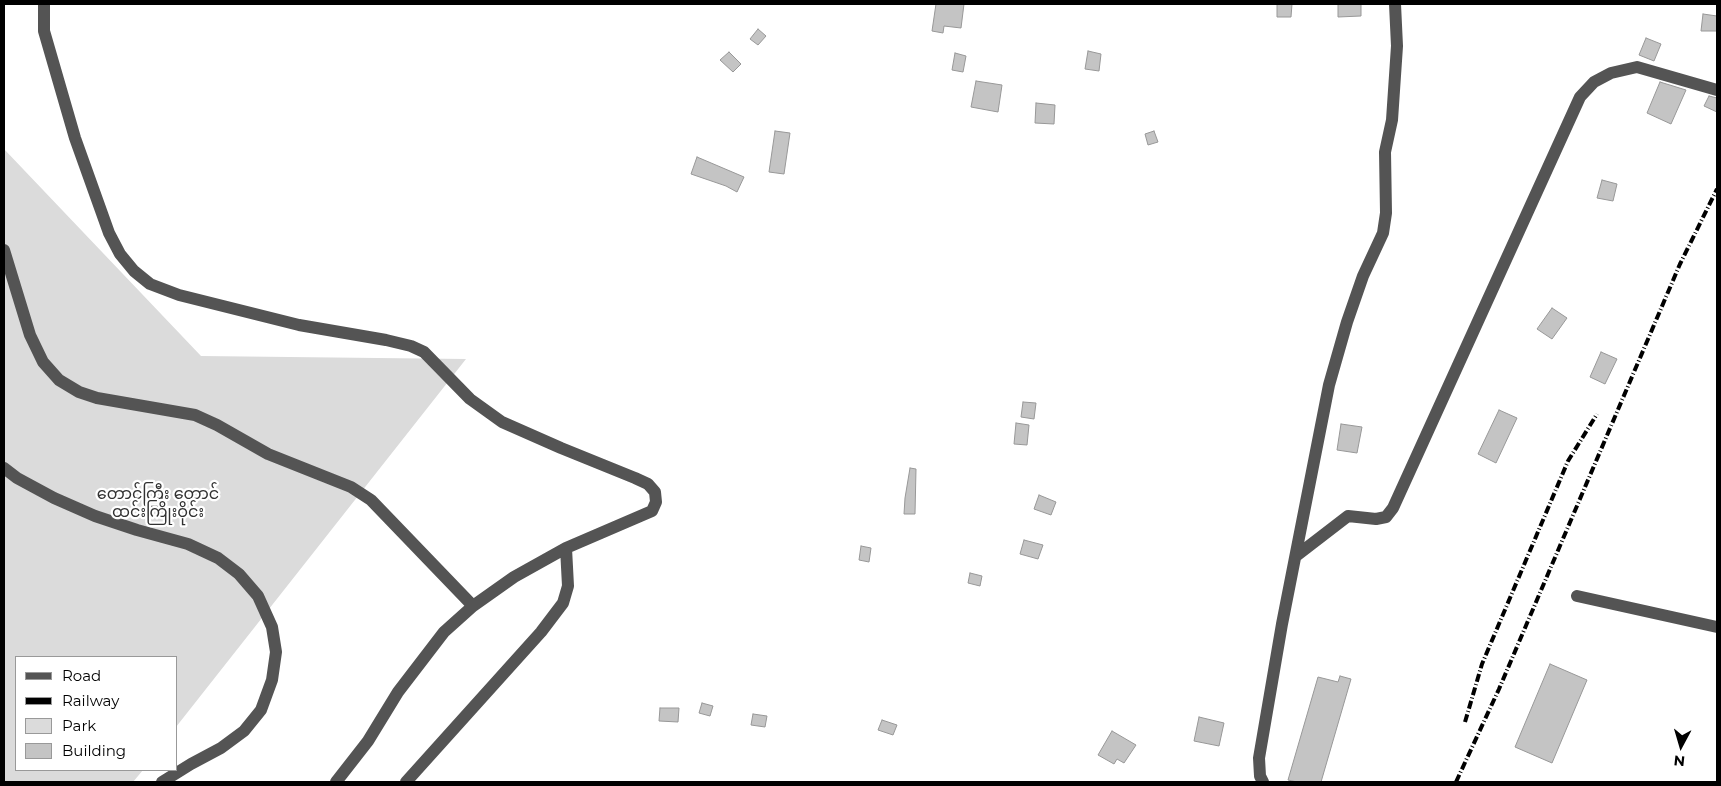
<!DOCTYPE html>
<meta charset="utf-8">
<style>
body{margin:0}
#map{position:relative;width:1721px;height:786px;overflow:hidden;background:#fff;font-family:Montserrat,sans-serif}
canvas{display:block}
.frame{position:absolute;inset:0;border:5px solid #000;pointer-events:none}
.legend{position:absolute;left:15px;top:656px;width:162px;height:115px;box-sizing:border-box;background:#fff;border:1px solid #999;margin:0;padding:6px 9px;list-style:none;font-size:15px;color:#000}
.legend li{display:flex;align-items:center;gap:10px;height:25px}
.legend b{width:25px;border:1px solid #999}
.north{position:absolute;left:1656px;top:721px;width:50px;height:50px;-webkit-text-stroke:4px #fff;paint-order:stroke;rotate:186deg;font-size:14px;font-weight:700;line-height:20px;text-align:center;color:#000}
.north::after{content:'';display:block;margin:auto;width:18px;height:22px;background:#000;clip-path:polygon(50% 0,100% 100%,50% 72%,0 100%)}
</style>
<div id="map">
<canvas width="1721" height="786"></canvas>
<div class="frame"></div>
<ul class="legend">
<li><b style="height:6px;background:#545454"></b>Road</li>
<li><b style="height:6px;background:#000"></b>Railway</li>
<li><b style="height:14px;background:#dbdbdb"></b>Park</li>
<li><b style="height:14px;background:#c4c4c4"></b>Building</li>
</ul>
<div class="north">N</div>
</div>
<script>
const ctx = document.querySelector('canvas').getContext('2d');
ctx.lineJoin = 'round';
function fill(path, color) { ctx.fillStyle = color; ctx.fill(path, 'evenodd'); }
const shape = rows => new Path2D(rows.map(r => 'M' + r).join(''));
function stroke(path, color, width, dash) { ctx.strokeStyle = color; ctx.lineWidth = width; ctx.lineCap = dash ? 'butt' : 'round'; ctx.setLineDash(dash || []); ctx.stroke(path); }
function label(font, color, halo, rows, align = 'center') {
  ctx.font = font + ' Montserrat,"Noto Sans Myanmar",sans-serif'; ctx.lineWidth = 4.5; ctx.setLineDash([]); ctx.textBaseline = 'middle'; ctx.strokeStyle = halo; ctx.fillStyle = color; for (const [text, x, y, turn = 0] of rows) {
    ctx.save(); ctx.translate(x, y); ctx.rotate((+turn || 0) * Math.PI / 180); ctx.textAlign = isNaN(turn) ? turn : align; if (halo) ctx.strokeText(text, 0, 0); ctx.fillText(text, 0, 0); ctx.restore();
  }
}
const green = shape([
 [4,149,201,356,466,359,176,727,176,657,16,657,16,770,143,770,133,782,4,782]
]);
const building = shape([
 [936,4,964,4,961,28,944,26,943,33,932,31,936,4],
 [1277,4,1292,4,1291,17,1277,17,1277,4],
 [1338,4,1361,4,1361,16,1338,17,1338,4],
 [1703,14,1717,16,1717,31,1701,31,1703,14],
 [758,29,766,36,758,45,750,39,758,29],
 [1646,38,1661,44,1654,61,1639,55,1646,38],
 [1088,51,1101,54,1099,71,1085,69,1088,51],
 [729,52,741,64,733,72,720,60,729,52],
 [955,53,966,56,963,72,952,70,955,53],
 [976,81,1002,85,998,112,971,107,976,81],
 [1660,82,1686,90,1671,124,1647,113,1660,82],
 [1709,96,1717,98,1717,112,1704,106,1709,96],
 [1036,103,1055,105,1054,124,1035,123,1036,103],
 [775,131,790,133,784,174,769,172,775,131],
 [1154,131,1158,142,1148,145,1145,134,1154,131],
 [697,157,744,177,737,192,726,186,691,174,697,157],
 [1602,180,1617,184,1613,201,1597,198,1602,180],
 [1552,308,1567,318,1552,339,1537,329,1552,308],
 [1601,352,1617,359,1605,384,1590,377,1601,352],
 [1023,402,1036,403,1034,419,1021,417,1023,402],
 [1499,410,1517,418,1496,463,1478,454,1499,410],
 [1016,423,1029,425,1027,445,1014,444,1016,423],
 [1341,424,1362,427,1357,453,1337,450,1341,424],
 [910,468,916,469,915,514,904,514,905,498,910,468],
 [1039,495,1056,502,1051,515,1034,509,1039,495],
 [1024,540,1043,545,1038,559,1020,554,1024,540],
 [861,546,871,548,869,562,859,560,861,546],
 [970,573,982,576,980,586,968,583,970,573],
 [1550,664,1587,680,1552,763,1515,747,1550,664],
 [1340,676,1351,679,1321,782,1297,782,1288,780,1318,677,1338,682,1340,676],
 [702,703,713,706,710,716,699,713,702,703],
 [660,708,679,708,678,722,659,721,660,708],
 [753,714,767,716,765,727,751,725,753,714],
 [1199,717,1224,723,1219,746,1194,741,1199,717],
 [882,720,897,725,893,735,878,730,882,720],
 [1112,731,1136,745,1124,763,1117,759,1114,764,1098,755,1112,731]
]);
const minor = shape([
 [44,4,44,31,75,138,109,233,120,254,134,271,150,284,179,295,299,325,386,340,411,346,424,352,470,399,502,422,561,448,635,478,648,484,655,492,656,502,652,511,566,548,514,577,473,606,444,632,398,692,368,741,336,782],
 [4,250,30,335,43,362,59,380,79,392,97,398,195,415,217,425,268,454,351,487,371,500,473,606],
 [4,468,17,478,54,498,95,516,137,530,188,544,218,558,239,574,258,596,272,627,276,652,272,680,261,710,244,731,221,748,191,764,162,782],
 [1296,556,1348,516,1376,519,1386,517,1393,508,1580,97,1594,82,1611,73,1637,67,1717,90],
 [1577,596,1717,627],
 [406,782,541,632,563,603,568,586,566,548],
 [1263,782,1260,776,1259,758,1282,624,1329,385,1347,322,1363,276,1383,233,1386,213,1385,152,1392,120,1397,46,1395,4]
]);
const rail = shape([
 [1465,722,1482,664,1568,461,1597,414],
 [1456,782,1499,689,1680,264,1717,189]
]);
const parkNames = [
 ["တောင်ကြီး တောင်",158,494],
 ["ထင်းကြိုးဝိုင်း",158,512]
];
fill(green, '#dbdbdb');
fill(building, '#c4c4c4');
stroke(building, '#989898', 1);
stroke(minor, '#545454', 12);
stroke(rail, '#000', 4, [8, 2.5, 1, 2.5]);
label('16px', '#323232', '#fff', parkNames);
</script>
